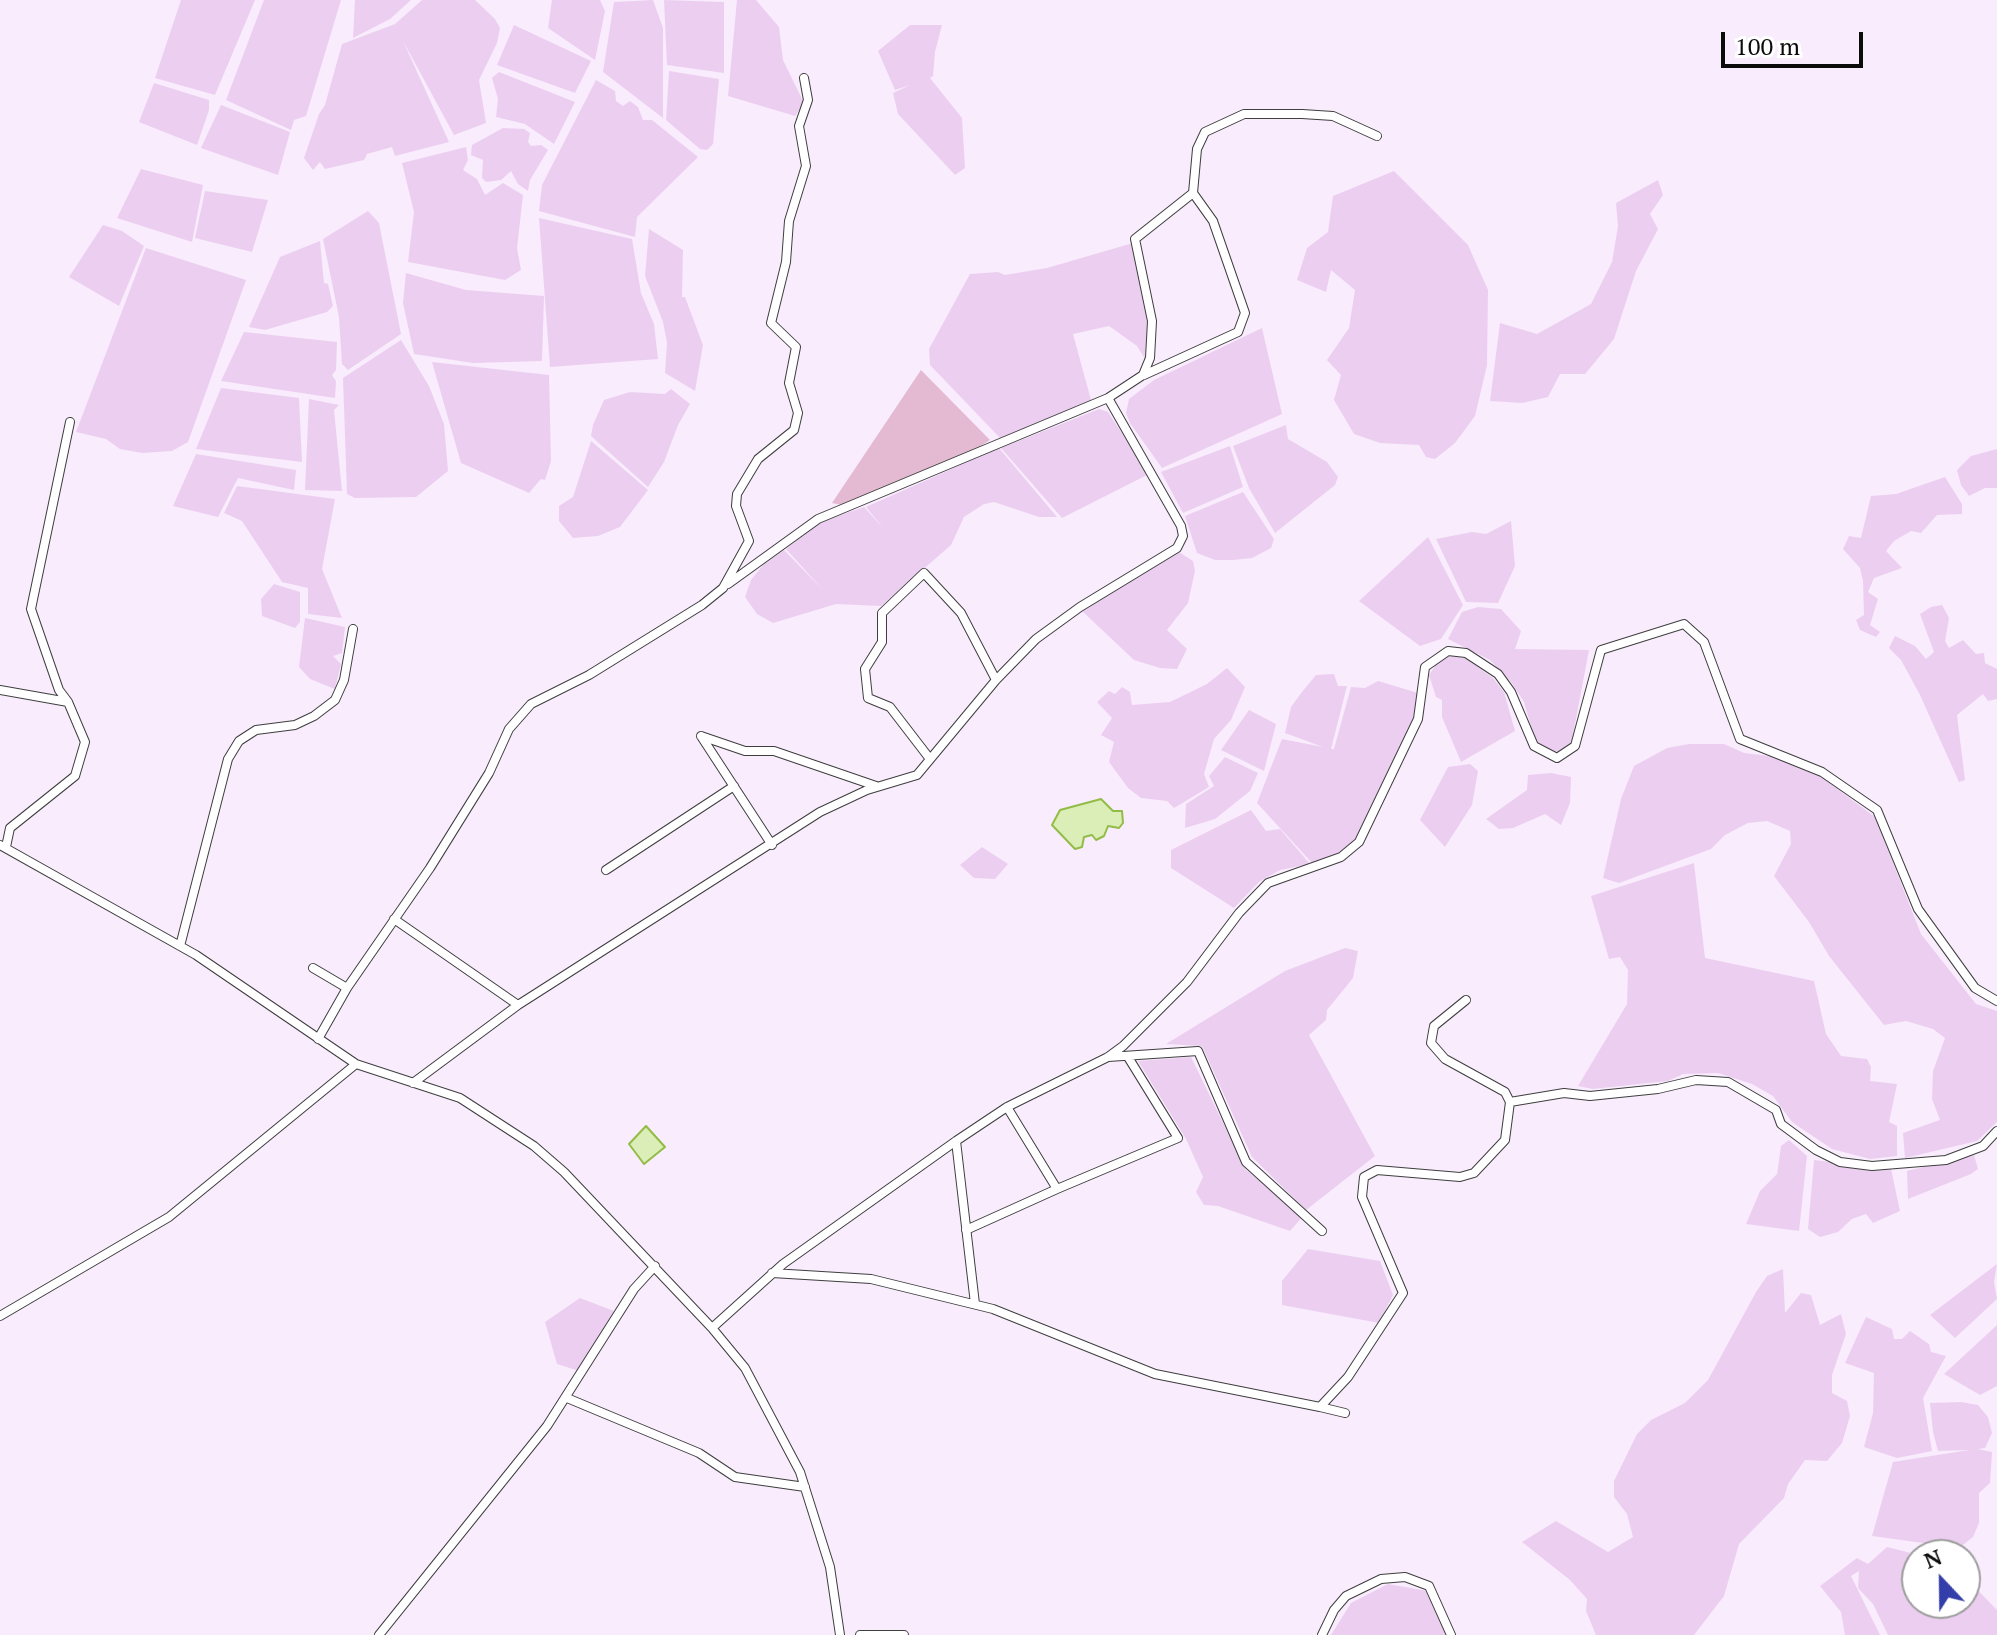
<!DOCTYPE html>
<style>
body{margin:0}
#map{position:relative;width:1997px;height:1635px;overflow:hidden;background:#f9ecfd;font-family:"PT Serif",serif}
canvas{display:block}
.north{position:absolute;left:1901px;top:1539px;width:80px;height:80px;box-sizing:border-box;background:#fff;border:2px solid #9d9d9d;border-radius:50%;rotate:338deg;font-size:22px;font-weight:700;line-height:32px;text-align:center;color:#0b0b0b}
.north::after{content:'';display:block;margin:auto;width:28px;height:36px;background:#343eaa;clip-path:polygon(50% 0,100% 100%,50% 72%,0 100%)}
.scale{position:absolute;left:1721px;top:32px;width:142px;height:36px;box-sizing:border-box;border:4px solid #0b0b0b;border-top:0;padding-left:10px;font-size:24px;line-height:28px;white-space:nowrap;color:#0b0b0b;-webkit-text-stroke:6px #fff;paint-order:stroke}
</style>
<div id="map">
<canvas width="1997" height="1635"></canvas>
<div class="north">N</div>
<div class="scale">100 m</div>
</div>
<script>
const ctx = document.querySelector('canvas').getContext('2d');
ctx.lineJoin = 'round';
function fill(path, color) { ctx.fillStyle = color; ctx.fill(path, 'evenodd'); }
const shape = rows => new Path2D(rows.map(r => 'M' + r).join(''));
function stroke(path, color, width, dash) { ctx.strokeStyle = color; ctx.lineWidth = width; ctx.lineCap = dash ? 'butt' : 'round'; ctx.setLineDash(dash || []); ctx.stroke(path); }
const farmland = shape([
 [181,0,255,0,215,95,155,78],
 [264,0,341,0,306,116,294,120,291,130,226,100],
 [355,0,411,0,390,19,353,38],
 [422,0,475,0,495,19,500,28,497,43,479,80,486,123,454,135,403,41,449,142,395,156,392,147,367,154,364,160,325,169,320,162,313,170,304,158,319,114,325,105,342,44,395,24],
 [552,0,600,0,605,11,595,60,548,28],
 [653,0,663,28,663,118,603,72,614,2],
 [664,0,724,2,724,73,667,65],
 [737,0,756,0,779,27,783,60,804,103,795,116,728,96],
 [514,25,591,61,575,93,497,65],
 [910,25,942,25,935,52,933,76,930,78,962,118,965,168,955,175,898,114,893,93,910,85,895,90,878,51],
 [669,71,719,79,713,144,707,150,700,149,666,120],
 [499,72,575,102,554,144,525,124,496,117,498,99,492,78],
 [596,80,615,91,616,101,623,106,630,101,638,107,643,120,652,120,698,157,637,217,635,237,539,211,542,185],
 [154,83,209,100,209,110,197,145,139,122],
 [221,105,290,132,278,175,201,148],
 [503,128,524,129,530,133,528,142,531,146,541,145,548,150,530,180,528,191,518,184,511,171,501,180,486,182,482,178,483,160,471,155,472,145],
 [466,147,468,160,463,170,477,179,485,195,503,183,523,195,517,248,521,270,505,280,408,262,414,212,402,163],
 [141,169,203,185,192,242,117,218],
 [1394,171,1468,245,1488,290,1487,365,1475,416,1455,443,1435,459,1426,457,1419,445,1380,443,1354,434,1334,400,1341,375,1327,360,1349,328,1355,290,1331,270,1326,292,1297,280,1307,248,1328,232,1333,196],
 [1658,180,1663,195,1650,214,1658,229,1636,271,1614,339,1585,374,1560,374,1548,397,1522,403,1490,401,1500,323,1537,334,1591,304,1612,262,1618,226,1616,203],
 [205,191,268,200,252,252,195,238],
 [368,211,379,223,401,334,348,370,342,364,339,317,323,239],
 [539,218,632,239,641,293,654,324,658,359,550,367],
 [103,225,122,231,144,246,119,306,69,277],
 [649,229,683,250,682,297,685,297,703,345,695,391,665,373,667,343,663,322,645,276],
 [320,241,324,283,328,284,333,306,327,312,265,330,249,327,280,257],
 [1133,243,1148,326,1145,359,1137,346,1109,326,1073,334,1091,400,1001,439,930,365,929,349,970,274,998,272,1005,275,1047,268],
 [146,248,246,280,188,442,172,451,142,453,120,449,106,439,76,432],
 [406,273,466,290,544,296,542,361,473,363,414,354,403,303],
 [1262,328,1282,414,1162,468,1130,423,1126,413,1129,399,1154,380],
 [244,332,337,342,336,370,332,375,336,381,335,398,221,381],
 [401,340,429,386,444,424,448,471,416,497,355,498,347,494,343,378],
 [432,362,549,375,551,461,545,480,541,479,529,493,461,463],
 [221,388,299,398,302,462,196,449],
 [671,389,690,404,678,425,664,462,648,487,591,436,593,425,604,400,630,392,665,394],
 [309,399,339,405,334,410,342,491,305,490],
 [1099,409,1108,412,1149,474,1062,518,1001,448],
 [1286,425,1288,439,1327,462,1338,477,1335,485,1275,533,1249,488,1233,446],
 [591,441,648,490,620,527,598,536,573,538,559,521,559,506,573,497],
 [1230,446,1243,487,1183,513,1161,472],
 [999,448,1057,517,1039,517,994,502,984,504,964,517,951,545,881,606,836,604,773,623,757,614,745,597,751,580,763,565,784,550,823,590,786,549,820,522,864,507,883,528,866,507],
 [1997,449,1997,488,1985,488,1969,496,1961,485,1957,470,1971,456],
 [196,454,296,470,294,490,238,478,218,517,173,506],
 [1945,477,1962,504,1962,514,1937,515,1921,533,1911,531,1894,541,1886,551,1902,568,1874,578,1868,592,1878,599,1870,625,1880,632,1876,637,1860,630,1856,620,1864,615,1863,581,1860,568,1843,549,1849,536,1861,538,1871,496,1896,494],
 [237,486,335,499,322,569,342,618,308,614,308,588,282,582,242,521,224,513],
 [1243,492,1274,539,1271,548,1252,558,1233,560,1215,560,1197,553,1185,516],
 [1511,521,1515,566,1498,603,1466,602,1436,539,1472,532,1486,534],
 [1428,537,1463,605,1441,639,1420,646,1359,601],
 [1179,552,1193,561,1195,571,1188,603,1167,630,1187,649,1177,669,1160,668,1134,660,1082,611],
 [274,584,300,592,300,622,295,628,262,616,261,599],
 [1942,605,1949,618,1945,641,1949,648,1963,640,1976,654,1984,653,1985,663,1997,669,1997,699,1988,701,1983,694,1957,715,1965,780,1959,782,1920,695,1901,660,1889,648,1895,636,1915,646,1926,659,1934,652,1920,614,1931,607],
 [1478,607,1501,609,1521,631,1515,649,1589,650,1571,745,1559,754,1544,751,1535,740,1524,702,1511,682,1490,660,1448,639,1462,612],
 [305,618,345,627,342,653,333,656,341,664,335,689,310,679,299,667],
 [1451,655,1465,658,1493,678,1504,692,1515,731,1461,762,1442,717,1442,700,1436,697,1429,675,1439,660],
 [1227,668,1245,687,1231,720,1214,739,1204,774,1209,787,1174,808,1167,801,1141,798,1128,788,1109,762,1114,742,1101,735,1112,718,1097,702,1109,691,1115,694,1122,687,1130,692,1132,705,1170,702,1207,684],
 [1334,674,1338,686,1347,686,1331,749,1334,749,1351,687,1365,688,1378,681,1418,693,1416,715,1352,846,1313,864,1257,803,1282,739,1323,747,1285,733,1291,707,1302,692,1316,675],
 [1249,710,1276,724,1264,771,1221,750],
 [1689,744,1724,744,1744,753,1777,757,1822,772,1828,782,1875,817,1921,934,1976,1004,1997,1011,1997,1122,1977,1141,1905,1158,1903,1133,1940,1120,1932,1099,1933,1071,1945,1038,1933,1029,1906,1021,1884,1025,1829,956,1809,922,1774,876,1791,844,1790,831,1767,821,1748,823,1725,835,1711,849,1619,883,1603,878,1621,799,1634,766,1667,748],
 [1225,757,1258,773,1250,791,1215,819,1185,828,1186,804,1214,786,1209,776],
 [1470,764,1478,771,1472,805,1445,847,1420,820,1448,767],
 [1551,773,1571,777,1570,803,1561,825,1545,814,1513,828,1499,829,1486,819,1527,790,1528,775],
 [1251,810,1266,831,1280,829,1310,864,1280,870,1259,882,1234,908,1171,868,1171,850],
 [982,847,1008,864,995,879,974,878,960,865],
 [1694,863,1705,958,1814,981,1826,1034,1841,1056,1867,1059,1871,1067,1870,1081,1897,1084,1889,1122,1897,1126,1897,1156,1870,1159,1832,1149,1792,1122,1773,1096,1752,1084,1718,1073,1683,1074,1668,1081,1593,1089,1578,1086,1627,1004,1628,970,1620,957,1609,959,1591,896],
 [1345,948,1358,951,1353,978,1327,1010,1326,1020,1309,1035,1375,1156,1306,1210,1252,1157,1202,1046,1166,1044,1285,971],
 [1191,1057,1246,1170,1304,1215,1290,1231,1218,1206,1204,1205,1196,1192,1203,1177,1186,1139,1138,1061],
 [1789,1140,1807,1156,1799,1231,1746,1224,1760,1191,1777,1174,1781,1146],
 [1974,1155,1978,1169,1971,1174,1908,1199,1907,1171],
 [1814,1160,1891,1169,1900,1211,1873,1223,1866,1214,1852,1219,1838,1232,1820,1237,1808,1229],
 [1308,1249,1380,1261,1393,1295,1379,1323,1282,1305,1282,1281],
 [1997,1264,1994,1282,1997,1299,1955,1338,1930,1315],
 [1783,1269,1785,1313,1801,1293,1811,1295,1820,1325,1841,1314,1846,1334,1832,1375,1832,1393,1847,1401,1850,1416,1842,1443,1827,1461,1805,1460,1788,1484,1784,1498,1739,1544,1724,1596,1694,1635,1596,1635,1586,1611,1587,1599,1570,1580,1522,1542,1556,1521,1608,1552,1633,1537,1627,1514,1614,1497,1614,1481,1637,1434,1651,1420,1685,1403,1708,1380,1756,1292,1767,1276],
 [580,1298,614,1311,579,1371,557,1364,545,1322],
 [1866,1317,1892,1329,1894,1339,1902,1339,1910,1331,1929,1344,1931,1352,1946,1356,1923,1398,1932,1451,1897,1458,1864,1447,1873,1413,1874,1373,1845,1363],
 [1997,1325,1997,1386,1980,1395,1944,1374],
 [1961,1402,1978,1405,1988,1417,1992,1433,1985,1448,1978,1449,1992,1452,1990,1483,1979,1493,1979,1523,1973,1537,1959,1548,1872,1536,1893,1462,1969,1450,1938,1451,1933,1432,1930,1403],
 [1887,1547,1919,1555,1917,1603,1965,1603,1965,1577,1997,1610,1997,1635,1888,1635,1873,1604,1858,1588,1859,1571,1851,1576,1880,1635,1845,1635,1841,1612,1820,1586,1857,1558,1868,1564],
 [1388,1584,1428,1591,1447,1635,1331,1635,1351,1603]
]);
const green = shape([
 [921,370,990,440,968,454,842,505,832,503]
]);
const water = shape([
 [1101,799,1113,811,1122,811,1123,823,1119,828,1108,826,1104,836,1096,840,1092,835,1084,837,1082,847,1075,849,1052,825,1060,810,1101,799],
 [646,1126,665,1147,644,1164,629,1144,646,1126]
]);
const street = shape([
 [1144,375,1238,332,1245,313,1213,221,1193,193],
 [728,584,818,519,1108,398,1143,375,1150,358,1152,321,1135,239,1193,193,1197,149,1205,132,1244,114,1302,114,1333,116,1377,136],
 [0,690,68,702,85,742,75,776,10,828,6,847],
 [68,702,59,690,31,609,70,422],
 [701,736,745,751,774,751,876,786],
 [701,736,772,845],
 [930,759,890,707,868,698,865,669,882,642,882,613,924,573,961,613,996,680],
 [0,845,196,955,356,1064,460,1098,534,1146,564,1172,712,1328,745,1368,800,1472,830,1567,840,1635],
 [606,870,734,786],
 [394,919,518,1005],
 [180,946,228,759,239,741,256,730,295,725,314,716,335,700,344,680,353,629],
 [313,968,347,988],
 [318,1039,347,988,430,868,489,773,509,729,531,704,589,675,702,605,723,588,749,541,736,506,737,494,758,459,794,430,798,413,789,383,796,347,771,323,786,262,789,221,806,166,799,126,808,100,804,78],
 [1108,1057,1198,1051,1246,1162,1322,1231],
 [413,1083,518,1005,820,812,867,790,917,775,996,680,1036,639,1080,607,1177,548,1183,536,1181,526,1108,398],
 [1510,1102,1564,1093,1590,1096,1658,1089,1696,1080,1728,1082,1776,1110,1781,1124,1816,1150,1840,1162,1872,1166,1946,1160,1983,1146,1997,1131],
 [956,1141,975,1304],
 [1057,1189,1178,1138,1128,1057],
 [966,1230,1057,1189,1007,1107],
 [772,1273,871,1279,993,1309,1155,1374,1320,1407,1348,1377,1403,1293,1362,1197,1364,1177,1377,1170,1460,1177,1474,1173,1505,1140,1510,1102,1505,1092,1445,1059,1431,1043,1434,1026,1466,1000],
 [0,1316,169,1217,356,1064],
 [712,1328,783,1264,956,1141,1007,1107,1108,1057,1123,1046,1187,982,1239,913,1268,883,1341,857,1359,842,1418,719,1425,667,1448,651,1466,653,1498,674,1511,692,1534,746,1557,758,1575,746,1601,650,1684,624,1704,642,1740,739,1822,772,1877,810,1918,909,1975,988,1997,1001],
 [567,1398,699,1453,735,1477,805,1487],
 [1320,1407,1345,1413],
 [379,1635,547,1426,634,1289,655,1266],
 [860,1635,904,1635],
 [1322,1635,1334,1610,1346,1596,1381,1579,1405,1577,1429,1586,1451,1635]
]);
fill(farmland, '#eccff0');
fill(green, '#e3bad1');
fill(water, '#dbeeb7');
stroke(water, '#92bc46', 2);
stroke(street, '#3e3e3e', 10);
stroke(street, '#fff', 8);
</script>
